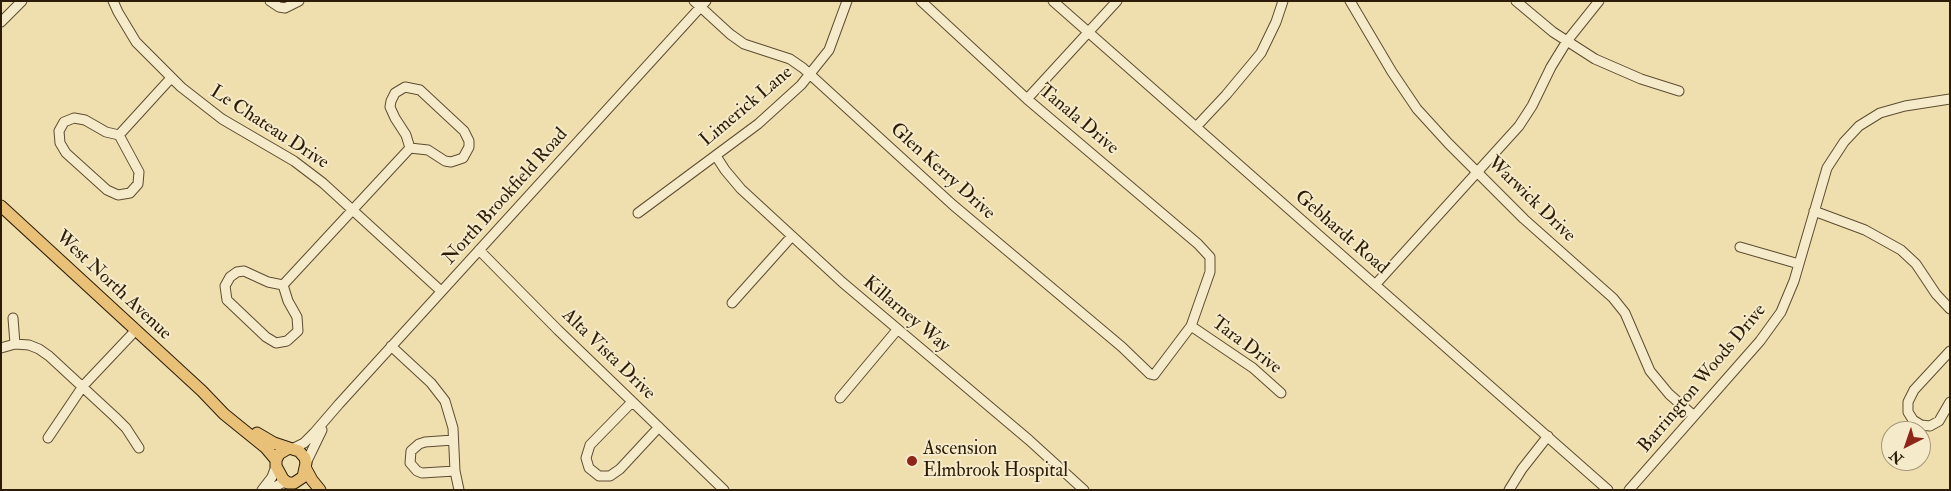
<!DOCTYPE html>
<style>
body{margin:0}
#map{position:relative;width:1951px;height:491px;overflow:hidden;background:#f0dfae;font-family:"IM FELL Double Pica",serif}
canvas{display:block}
.frame{position:absolute;inset:0;border:2px solid #2c1c07;pointer-events:none}
.north{position:absolute;left:1881px;top:421px;width:50px;height:50px;box-sizing:border-box;background:#f5eaca;border:1px solid #a5987c;border-radius:50%;rotate:221deg;font-size:14px;font-weight:700;line-height:20px;text-align:center;color:#2c1c07}
.north::after{content:'';display:block;margin:auto;width:18px;height:22px;background:#8f2418;clip-path:polygon(50% 0,100% 100%,50% 72%,0 100%)}
</style>
<div id="map">
<canvas width="1951" height="491"></canvas>
<div class="frame"></div>
<div class="north">N</div>
</div>
<script>
const ctx = document.querySelector('canvas').getContext('2d');
ctx.lineJoin = 'round';
const shape = rows => new Path2D(rows.map(r => 'M' + r).join(''));
function stroke(path, color, width, dash) { ctx.strokeStyle = color; ctx.lineWidth = width; ctx.lineCap = dash ? 'butt' : 'round'; ctx.setLineDash(dash || []); ctx.stroke(path); }
function label(font, color, halo, rows, align = 'center') {
  ctx.font = font + ' "IM FELL Double Pica",serif'; ctx.lineWidth = 4; ctx.setLineDash([]); ctx.textBaseline = 'middle'; ctx.strokeStyle = halo; ctx.fillStyle = color; for (const [text, x, y, turn = 0] of rows) {
    ctx.save(); ctx.translate(x, y); ctx.rotate((+turn || 0) * Math.PI / 180); ctx.textAlign = isNaN(turn) ? turn : align; if (halo) ctx.strokeText(text, 0, 0); ctx.fillText(text, 0, 0); ctx.restore();
  }
}
const minor = shape([
 [113,1,118,12,136,42,181,87,222,119,294,161,323,183,441,291],
 [270,1,279,7,285,8,299,1],
 [694,1,730,34,744,44,790,59,803,68,953,205,1122,347,1150,374,1154,375,1191,326,1210,272,1210,257,1198,244,1027,99,921,1],
 [1053,1,1608,490],
 [1350,1,1392,72,1417,109,1448,143,1524,219,1613,298,1625,313,1650,371,1669,394,1694,416],
 [1516,1,1553,32,1595,59,1641,79,1679,91],
 [1,22,22,1],
 [405,87,420,90,464,131,469,141,469,147,463,158,451,162,445,161,428,150,410,148,406,135,395,118,390,107,391,101,395,93,405,87],
 [1027,99,1117,1],
 [74,118,85,120,106,132,119,135,139,172,138,184,130,193,118,195,107,190,66,153,60,143,59,131,64,122,74,118],
 [1196,127,1226,95,1261,53,1276,22,1283,1],
 [119,135,171,78],
 [716,156,725,170,741,189,842,282,1029,440,1084,490],
 [1814,211,1865,230,1901,250,1916,264,1936,294,1950,309],
 [638,213,758,124,801,85,829,50,847,1],
 [1740,247,1799,264],
 [479,250,558,330,724,490],
 [244,271,268,282,283,285,288,301,297,317,298,331,287,341,276,343,266,337,227,300,225,286,230,277,237,272,244,271],
 [283,285,410,148],
 [1375,285,1519,126,1532,106,1551,67,1567,41,1599,1],
 [732,303,792,236],
 [13,318,15,344],
 [1191,326,1253,368,1281,393],
 [391,346,431,383,445,401,453,428,455,471,459,490],
 [1,348,15,344,29,345,39,349,49,356,115,417,126,428,139,448],
 [1950,351,1914,390,1908,402,1908,412,1913,420,1921,425,1930,426,1939,421,1950,402],
 [840,398,897,330],
 [632,402,590,445,586,458,589,468,599,476,610,476,620,469,659,427],
 [48,438,83,386,135,331],
 [453,440,425,442,419,444,411,451,410,463,417,471,422,473,455,471],
 [294,448,304,443,314,433,339,404,706,1],
 [306,463,322,430],
 [262,490,272,477,276,466],
 [269,490,282,483,288,483],
 [1509,490,1522,469,1548,436],
 [1629,490,1760,341,1781,312,1794,281,1827,168,1844,142,1859,126,1880,113,1905,106,1950,99]
]);
const major = shape([
 [1,206,202,391,224,414,266,448,276,460],
 [257,433,274,443,289,448],
 [289,448,299,451,305,458,306,463,303,477,294,483,288,483,283,479,276,466,276,460,279,454,289,448],
 [306,469,312,480,320,490]
]);
const markers = [
 [912,461,6,"#8f2418"]
];
const streetNames = [
 ["Limerick Lane",747,107,-40],
 ["Tanala Drive",1078,120,40],
 ["Le Chateau Drive",269,128,33],
 ["Glen Kerry Drive",942,172,42],
 ["North Brookfield Road",506,197,-48],
 ["Warwick Drive",1531,200,44],
 ["Gebhardt Road",1341,233,41],
 ["West North Avenue",113,286,43],
 ["Killarney Way",906,315,40],
 ["Tara Drive",1246,346,37],
 ["Alta Vista Drive",608,355,44],
 ["Barrington Woods Drive",1703,379,-50]
];
const poiNames = [
 ["Ascension",923,450],
 ["Elmbrook Hospital",923,472]
];
stroke(minor, '#5d4d31', 11);
stroke(major, '#2c1c07', 13);
stroke(minor, '#f5eaca', 9);
stroke(major, '#e8c077', 11);
for (const [x, y, r, color] of markers) { const dot = new Path2D(); dot.arc(x, y, r, 0, 2 * Math.PI); ctx.fillStyle = color; ctx.fill(dot); stroke(dot, '#f5eaca', 2); }
label('19px', '#2c1c07', '#f5eaca', streetNames);
label('19px', '#2c1c07', '#f5eaca', poiNames, 'left');
</script>
